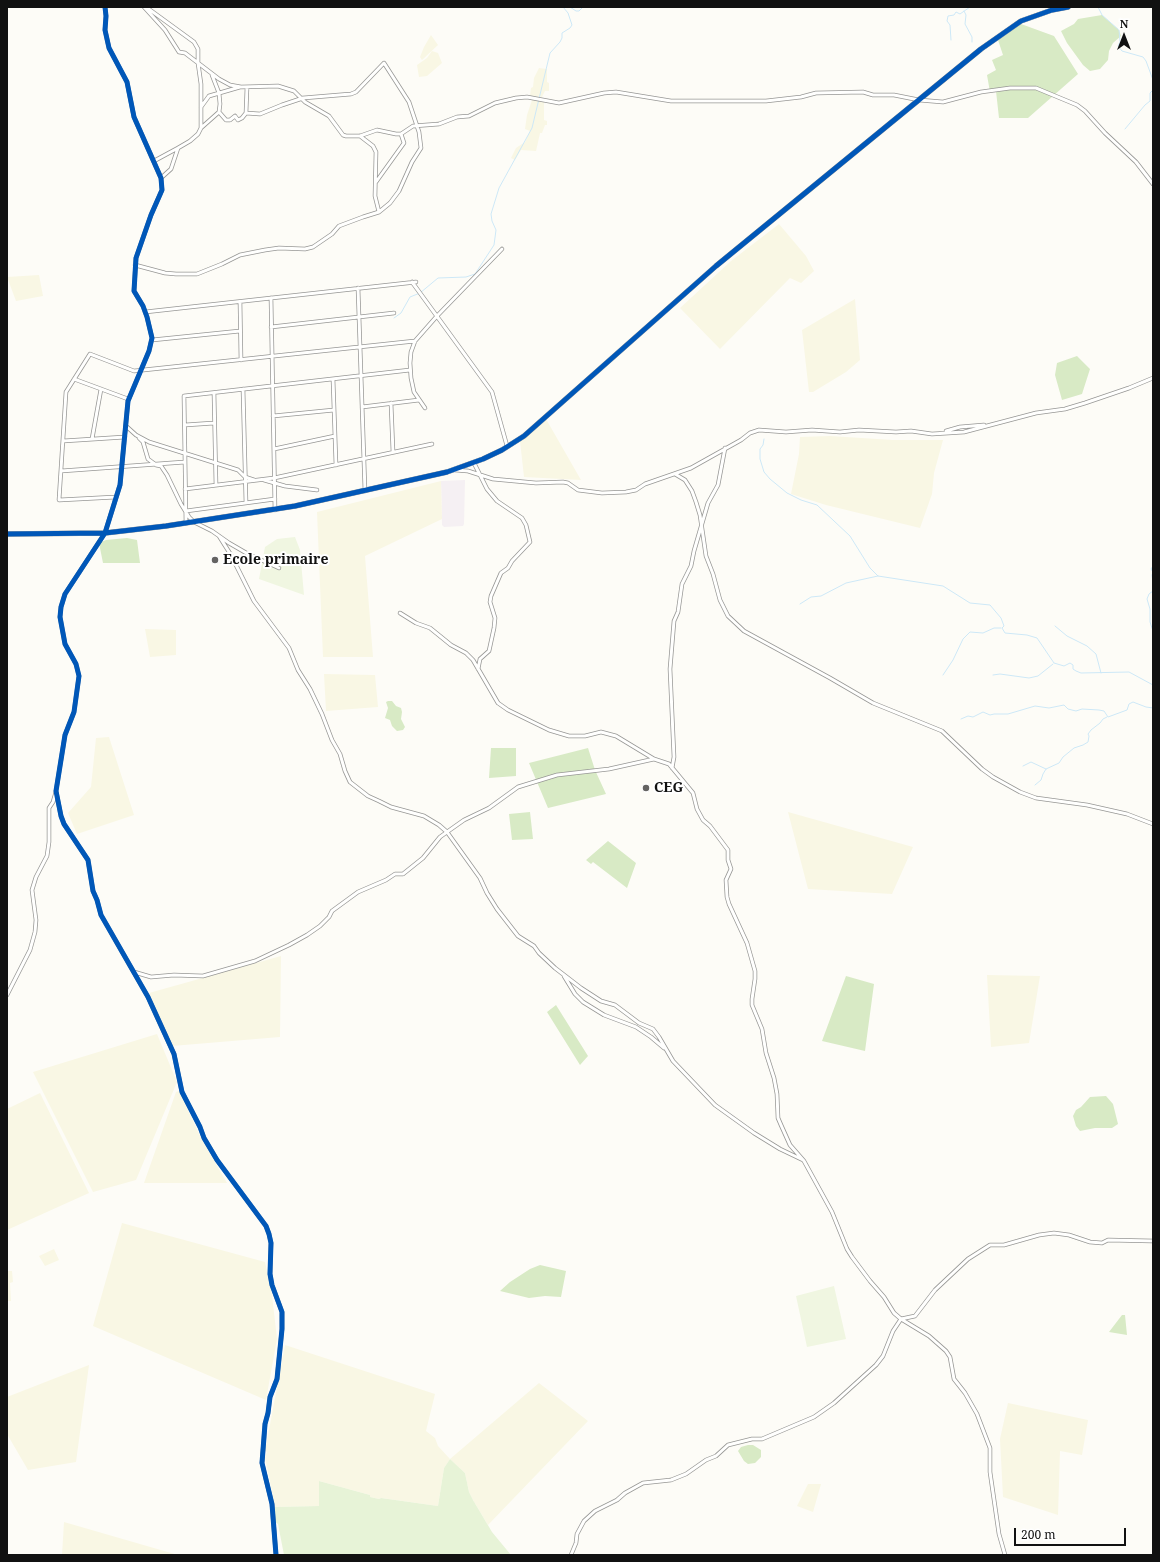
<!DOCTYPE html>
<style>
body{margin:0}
#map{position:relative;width:1160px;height:1562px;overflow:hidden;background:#fdfcf7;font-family:"Noto Serif",serif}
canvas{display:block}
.frame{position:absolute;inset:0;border:8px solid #111;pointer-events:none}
.north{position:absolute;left:1104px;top:16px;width:40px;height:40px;-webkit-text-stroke:3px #fff;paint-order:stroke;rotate:0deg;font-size:11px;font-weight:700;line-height:16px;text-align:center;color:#111}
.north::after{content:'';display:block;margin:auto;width:14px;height:18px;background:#111;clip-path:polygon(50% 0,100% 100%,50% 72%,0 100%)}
.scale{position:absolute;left:1014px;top:1528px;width:112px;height:18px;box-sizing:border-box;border:2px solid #111;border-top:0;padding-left:5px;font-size:12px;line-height:14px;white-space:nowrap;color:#111;-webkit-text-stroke:3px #fff;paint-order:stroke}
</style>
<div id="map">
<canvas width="1160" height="1562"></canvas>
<div class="frame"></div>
<div class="north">N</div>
<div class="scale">200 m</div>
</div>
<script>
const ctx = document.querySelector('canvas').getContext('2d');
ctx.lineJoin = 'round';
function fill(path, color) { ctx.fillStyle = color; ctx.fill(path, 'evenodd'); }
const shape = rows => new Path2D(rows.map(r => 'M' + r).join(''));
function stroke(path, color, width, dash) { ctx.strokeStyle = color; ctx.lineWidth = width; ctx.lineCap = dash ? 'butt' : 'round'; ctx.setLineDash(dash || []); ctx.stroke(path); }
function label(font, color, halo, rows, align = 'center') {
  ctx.font = font + ' "Noto Serif",serif'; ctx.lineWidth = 4; ctx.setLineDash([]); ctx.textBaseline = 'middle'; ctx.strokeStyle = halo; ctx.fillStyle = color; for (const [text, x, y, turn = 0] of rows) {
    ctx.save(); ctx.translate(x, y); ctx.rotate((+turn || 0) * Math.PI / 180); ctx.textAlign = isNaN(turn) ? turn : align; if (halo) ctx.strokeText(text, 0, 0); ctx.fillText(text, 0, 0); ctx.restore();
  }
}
const industrial = shape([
 [465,480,464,524,463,526,444,527,442,525,441,481]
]);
const farmland = shape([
 [431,35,438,45,422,60,420,57,424,47],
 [432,51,438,53,442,63,427,76,419,77,417,65,427,58],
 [539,68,547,69,547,82,549,83,549,91,545,91,542,97,530,96,531,88,533,87,534,78],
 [532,100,544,101,544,120,547,121,547,125,545,125,542,133,540,133,536,151,521,150,515,160,511,158,516,148,525,142,530,131,525,129,527,115],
 [779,224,806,256,814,271,801,283,790,278,720,349,680,308,731,261],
 [39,275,43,296,16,301,7,277],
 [855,299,860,360,846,372,813,392,809,392,802,330],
 [546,419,581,480,524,477,520,441],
 [830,436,893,440,943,440,934,473,932,494,920,528,826,505,791,494,799,454,800,437],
 [441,481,442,519,365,556,373,657,323,657,317,512],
 [145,629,176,630,176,655,150,657],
 [324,674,375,675,378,707,326,711],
 [109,737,134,815,77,834,68,813,91,787,96,738],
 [788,812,913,847,892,894,808,889],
 [281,956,280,1037,172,1046,149,993],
 [987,975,1040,976,1029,1043,991,1047],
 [157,1034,177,1082,136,1180,93,1192,33,1072],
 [179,1091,201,1138,227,1183,144,1183,176,1092],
 [40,1093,89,1193,7,1230,7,1109],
 [122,1223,265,1262,272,1295,277,1339,266,1400,93,1326],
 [54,1249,59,1260,45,1266,39,1256],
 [7,1271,12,1271,13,1282,10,1283,11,1301,7,1301],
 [285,1345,435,1394,426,1431,435,1438,438,1446,450,1459,539,1383,588,1421,488,1525,473,1500,469,1492,465,1473,450,1459,444,1468,438,1506,381,1498,379,1499,370,1497,370,1495,319,1481,319,1506,275,1507,265,1457,267,1452,265,1451],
 [89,1365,76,1462,28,1470,7,1434,7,1397],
 [1008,1403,1088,1420,1082,1455,1060,1451,1058,1515,1003,1497,1000,1439],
 [808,1484,821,1484,813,1512,797,1506],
 [64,1522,178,1555,62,1555]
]);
const green = shape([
 [450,1459,465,1473,469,1492,473,1500,492,1532,511,1555,284,1555,278,1524,275,1522,275,1507,319,1506,319,1481,370,1495,370,1497,379,1499,381,1498,438,1506,444,1468]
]);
const forest = shape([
 [1102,15,1119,30,1121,36,1113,43,1109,51,1108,60,1100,69,1090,71,1083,65,1067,43,1061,31,1074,24,1078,19],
 [1021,24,1054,36,1078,74,1028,118,999,118,996,91,990,92,987,75,996,70,992,60,1003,55,998,40],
 [1077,356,1090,369,1082,394,1062,400,1055,375,1057,363],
 [127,538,137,540,140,563,103,563,99,543,106,540],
 [388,701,392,701,396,706,401,708,402,712,401,719,405,727,403,730,397,731,392,726,390,720,385,718,388,708,386,702],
 [491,748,516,748,516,776,489,778],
 [588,748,595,770,606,794,548,808,529,763],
 [530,812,533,839,512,840,509,814],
 [608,841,636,863,627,888,593,862,591,864,586,860],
 [846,976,874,984,865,1051,822,1041],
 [556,1005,588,1056,580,1065,547,1012],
 [1106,1096,1113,1104,1118,1124,1112,1128,1095,1128,1080,1131,1076,1126,1073,1116,1076,1110,1081,1107,1090,1097],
 [540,1265,566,1271,561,1297,545,1296,529,1298,500,1291,510,1282,530,1269],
 [1122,1315,1125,1315,1127,1335,1109,1332],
 [748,1445,753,1445,761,1450,761,1457,755,1463,748,1464,744,1461,738,1451,741,1447]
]);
const pitch = shape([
 [295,537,300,550,304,595,259,579,265,547,277,539],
 [834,1286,846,1339,807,1347,796,1296]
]);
const stream = shape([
 [570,7,576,11,579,11,583,7],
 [1098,7,1102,15,1119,30,1120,42,1118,46,1122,51,1143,57,1146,61,1153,80],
 [964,11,966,15,965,24,972,37,972,42],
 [951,40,950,25,947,21,948,16,954,15,956,12,960,14,970,7],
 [1125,129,1145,105,1150,101,1150,93,1153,90],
 [394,318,401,313,410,297,420,293,438,278,466,277,475,274,494,245,496,230,492,221,491,214,499,188,532,128,550,53,560,42,562,38,562,33,570,28,572,25,568,13,563,7],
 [764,439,763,445,760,449,760,459,764,472,770,479,787,493,801,500,817,505,850,536,870,568,878,576,943,586,970,603,990,605,1001,618,1004,626,1002,628,1005,633,1027,635,1037,638,1054,663,1064,666,1070,663,1073,665,1073,669,1076,671,1081,673,1129,672,1153,685],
 [1153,566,1151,569,1153,572,1152,575,1153,583],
 [1153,591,1149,594,1147,599,1150,609,1150,622,1153,631],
 [800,604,811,597,821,596,846,583,878,576],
 [1055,626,1067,636,1087,646,1096,654,1101,673],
 [943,675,953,660,963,639,970,632,983,633,994,628,1001,628],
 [993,675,1000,674,1029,678,1038,676,1053,664],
 [961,719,968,716,973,717,983,712,990,715,994,714,1008,714,1035,706,1049,708,1064,705,1068,709,1076,711,1082,709,1099,710,1104,711,1108,717,1127,710,1129,704,1133,702,1146,707,1153,708],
 [1023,766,1031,762,1046,769],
 [1035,785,1041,780,1043,774,1046,769,1059,763,1063,757,1074,748,1083,745,1088,742,1089,736,1088,734,1091,730,1100,723,1103,719,1107,717]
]);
const minor = shape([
 [105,7,106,16,105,30,109,48,127,82,134,117,161,178,162,190,151,215,136,258,134,291,143,306,147,317,152,338,149,351,128,401,120,485,105,533,65,594,61,607,60,617,65,644,76,664,79,676,74,712,65,735,56,791,61,816,64,824,88,860,93,891,97,900,101,915,148,997,174,1054,182,1092,200,1127,204,1138,217,1160,266,1226,269,1234,271,1243,270,1274,272,1285,282,1312,282,1329,277,1379,270,1397,268,1413,265,1424,262,1463,272,1504,276,1555],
 [144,7,165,30,179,52,185,53,219,79,230,85,241,87,278,86,294,91,305,102,329,116,343,135,346,136,360,136,377,130,396,134,401,134,413,126,439,124,457,117,469,116,495,103,516,98,527,97,559,103,604,93,616,92,671,101,766,101,801,97,816,93,863,92,873,95,894,95,919,100,943,102,981,92,1010,88,1036,88,1077,105,1085,111,1105,133,1136,162,1153,184],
 [146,7,194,42,198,49,198,63,201,84,201,128,198,134,190,141,178,148,171,169,161,178],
 [201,107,209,96,240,87],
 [219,112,226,120,230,120,235,116,238,120,242,118,246,113,247,87],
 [201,128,219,112,220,104,219,93,212,75],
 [360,136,373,146,376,152,375,196,379,212],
 [154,161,178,148],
 [376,182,404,143,401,134],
 [135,265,165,273,176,274,197,274,222,264,240,255,265,250,279,248,305,249,313,247,332,234,339,226,363,217,379,212,390,203,399,191,412,162,421,148,419,132,409,102,384,63,356,92,351,94,303,98,282,105,260,114,246,113],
 [412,282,492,392,507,446],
 [358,288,365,491],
 [271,298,275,510],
 [240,302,241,360],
 [145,312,416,282],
 [271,327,394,313],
 [152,340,240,331],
 [74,379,128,399],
 [333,379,336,465],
 [243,389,246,503],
 [214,393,216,485],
 [391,403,393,452],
 [362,407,419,400],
 [425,408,414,392,411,378,410,363,411,352,415,341,437,316,502,249],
 [273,416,334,410],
 [185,425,214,423],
 [126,426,136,435,149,442,238,470,245,477,254,480],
 [946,431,960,427,984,425],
 [139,438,143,442,148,459,156,465,161,466,167,475,181,504,189,517,194,522,212,531,229,543,248,554,279,568],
 [92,439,101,389],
 [63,441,125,437],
 [274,449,335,436],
 [474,463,487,489,497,501,522,518,526,525,530,542,512,561,508,568,501,573,491,596,490,602,495,618,494,628,489,651,480,659,478,669],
 [455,470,468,471,493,479,536,483,563,482,568,483,578,490,602,493,626,492,636,490,645,484,691,468,741,440,750,433,759,430,786,432,812,430,840,432,859,430,896,432,911,431,932,434,964,432,1036,413,1065,409,1085,403,1129,388,1153,378],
 [61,471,185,462],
 [675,474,685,480,692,491,696,502,700,515,706,556,713,574,720,600,728,616,744,631,830,678,873,703,942,731,982,769,993,777,1020,792,1036,798,1087,805,1127,814,1153,824],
 [264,480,285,486,317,490],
 [185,489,274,478,432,444],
 [116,497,59,500,66,392,90,354,134,371,415,341],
 [186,511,275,499],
 [186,523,184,396,410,370],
 [219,536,231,555,254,601,289,648,298,670,310,689,322,714,332,740,340,754,345,771,350,782,368,796,379,801,391,807,424,816,439,825,447,832,480,878,487,893,497,909,518,936,534,946,539,953,555,968,581,988,601,1001,615,1005,639,1023,653,1029,659,1037,673,1061,715,1105,754,1133,780,1149,803,1160],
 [400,613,416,623,430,628,451,645,466,653,473,660,498,703,508,710,549,730,569,736,585,736,601,732,616,736,654,759,669,764,693,793,697,809,703,820,710,826,728,850,728,860,731,869,726,880,727,897,729,904,747,943,755,971,755,979,752,999,752,1005,762,1029,766,1053,774,1078,777,1094,778,1118,781,1125,790,1145,804,1161,832,1212,847,1249,852,1257,870,1281,884,1297,894,1313,901,1319,929,1336,946,1351,950,1357,954,1379,965,1393,977,1414,990,1448,990,1472,999,1534,1005,1555],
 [672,768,674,757,670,669,674,621,678,612,682,584,691,566,694,551,708,503,718,485,725,448],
 [134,972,151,977,174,975,203,976,255,961,289,945,307,935,320,926,329,917,332,911,358,892,386,880,395,874,403,874,423,858,440,837,447,832,464,820,489,808,518,787,557,775,609,769,654,759],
 [564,976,575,994,583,1002,604,1015,636,1027,651,1037,664,1048],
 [7,995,30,950,35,932,36,920,32,890,36,877,47,856,49,842,49,808,53,802,56,792],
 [571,1555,576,1543,577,1534,584,1521,595,1511,617,1500,625,1493,643,1483,671,1480,686,1474,706,1460,716,1456,728,1445,752,1439,762,1439,814,1417,834,1403,876,1365,883,1356,893,1331,901,1319,915,1316,935,1290,968,1259,990,1245,1004,1245,1039,1235,1054,1233,1069,1235,1090,1242,1102,1243,1108,1240,1153,1241]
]);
const tertiary = shape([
 [7,534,105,533,166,526,295,506,447,472,483,459,502,450,524,436,716,266,981,49,1021,21,1052,10,1068,7]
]);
const cycleway = shape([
 [105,7,106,16,105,30,109,48,127,82,134,117,161,178,162,190,151,215,136,258,134,291,143,306,147,317,152,338,149,351,128,401,120,485,105,533,65,594,61,607,60,617,65,644,76,664,79,676,74,712,65,735,56,791,61,816,64,824,88,860,93,891,97,900,101,915,148,997,174,1054,182,1092,200,1127,204,1138,217,1160,266,1226,269,1234,271,1243,270,1274,272,1285,282,1312,282,1329,277,1379,270,1397,268,1413,265,1424,262,1463,272,1504,276,1555],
 [7,534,105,533,166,526,295,506,447,472,483,459,502,450,524,436,716,266,981,49,1021,21,1052,10,1068,7]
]);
const markers = [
 [215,560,4,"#646362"],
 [646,788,4,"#646362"]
];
const poiNames = [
 ["Ecole primaire",223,560],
 ["CEG",654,788]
];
fill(industrial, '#f5f0f3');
fill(farmland, '#f9f7e4');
fill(green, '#e7f3d7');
fill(forest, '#d8eac5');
fill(pitch, '#f0f6e1');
stroke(stream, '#cde8f7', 1);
stroke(minor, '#979795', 4.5);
stroke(tertiary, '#979795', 5.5);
stroke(minor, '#fffffe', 3);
stroke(tertiary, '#fffffe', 4);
stroke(cycleway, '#0057b8', 5);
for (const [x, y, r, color] of markers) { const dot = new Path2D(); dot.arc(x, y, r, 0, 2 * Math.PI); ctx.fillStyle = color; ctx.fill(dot); stroke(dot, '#fff', 1.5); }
label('bold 14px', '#111', '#fff', poiNames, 'left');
</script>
